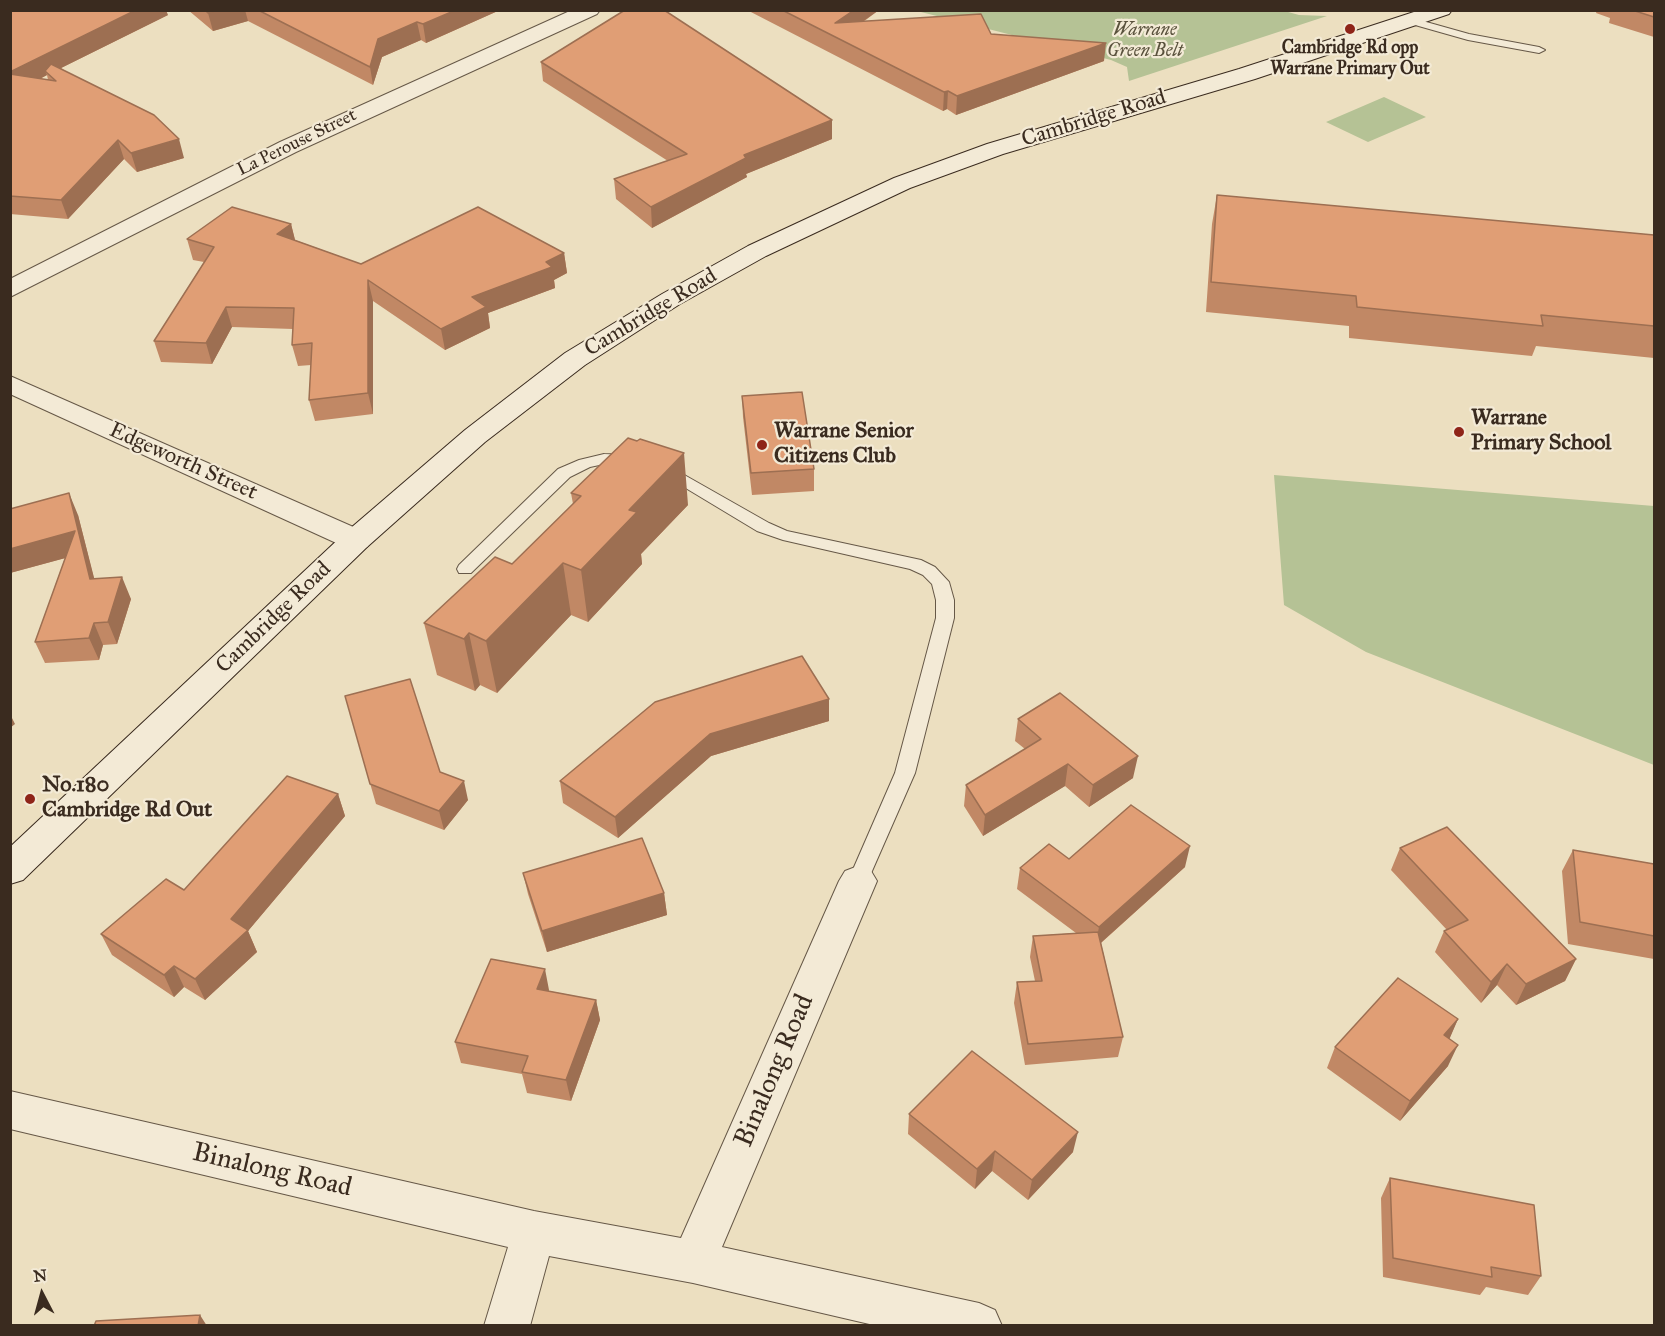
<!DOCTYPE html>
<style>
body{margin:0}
#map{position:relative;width:1665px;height:1336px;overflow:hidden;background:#ecdfc0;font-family:"IM FELL Great Primer",serif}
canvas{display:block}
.frame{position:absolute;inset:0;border:12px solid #3a2b1f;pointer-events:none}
.north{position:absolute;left:12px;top:1264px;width:60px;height:60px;-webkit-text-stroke:4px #f3ead6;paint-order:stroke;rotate:354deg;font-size:16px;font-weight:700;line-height:24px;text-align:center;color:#3a2b1f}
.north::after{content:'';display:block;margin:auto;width:21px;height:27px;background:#3a2b1f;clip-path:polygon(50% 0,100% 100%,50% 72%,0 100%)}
</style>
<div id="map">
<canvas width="1665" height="1336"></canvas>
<div class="frame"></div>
<div class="north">N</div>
</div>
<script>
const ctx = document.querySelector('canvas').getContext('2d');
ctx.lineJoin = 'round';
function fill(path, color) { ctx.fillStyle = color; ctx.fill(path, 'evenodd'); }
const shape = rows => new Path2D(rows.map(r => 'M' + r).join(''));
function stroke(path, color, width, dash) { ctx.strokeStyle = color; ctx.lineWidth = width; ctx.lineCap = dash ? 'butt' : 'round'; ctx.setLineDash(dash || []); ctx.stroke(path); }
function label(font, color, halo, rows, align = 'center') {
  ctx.font = font + ' "IM FELL Great Primer",serif'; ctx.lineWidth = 4.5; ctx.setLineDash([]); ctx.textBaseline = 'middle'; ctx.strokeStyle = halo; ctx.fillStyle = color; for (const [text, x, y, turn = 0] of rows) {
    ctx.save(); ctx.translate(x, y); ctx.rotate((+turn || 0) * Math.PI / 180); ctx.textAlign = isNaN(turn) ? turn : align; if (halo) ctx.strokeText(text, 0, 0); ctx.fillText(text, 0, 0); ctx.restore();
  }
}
const green = shape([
 [1281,10,1299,15,1327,16,1129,81,1127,67,1111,60,917,11],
 [1384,97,1426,117,1368,142,1326,122],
 [1274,475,1654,506,1654,765,1366,652,1284,605]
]);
const lane = shape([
 [1412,18,1469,34,1539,47,1545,50,1539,53,1468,40,1408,23,1406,21,1412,18],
 [604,454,630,455,638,460,630,465,604,464,590,467,570,477,471,573,459,573,457,569,459,565,558,469,579,460,604,454],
 [665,464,769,523,787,531,921,560,935,567,949,582,954,600,954,618,915,773,865,887,858,889,851,887,848,881,895,773,936,618,936,600,932,584,923,575,910,569,783,540,757,531,659,472,657,469,659,466,665,464]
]);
const street = shape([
 [572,10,600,10,597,14,296,152,10,297,10,279,280,142,572,10],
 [10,376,367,533,371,540,367,547,356,550,345,547,10,394,10,376],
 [858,866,871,871,877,881,722,1247,979,1303,995,1310,1002,1326,878,1326,693,1283,549,1256,530,1326,484,1326,508,1247,10,1129,10,1091,534,1211,681,1238,839,881,845,871,858,866]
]);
const secondary = shape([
 [1420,10,1452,10,1449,14,1255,79,1003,154,910,188,766,256,680,304,585,365,485,442,367,547,23,880,10,884,10,847,345,533,465,430,565,353,662,294,748,246,894,178,987,144,1239,69,1420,10]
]);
const wall = shape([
 [10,10,168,15,61,68,184,158,137,172,124,159,68,219,10,214],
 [47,75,48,80,40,79],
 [188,10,500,10,426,43,421,40,382,57,373,85,248,21,213,31],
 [747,10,879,10,863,22,991,34,1104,61,956,115,947,109,943,111],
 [1597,10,1654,10,1654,37,1609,23,1610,18,1596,13],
 [541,62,832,139,746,174,747,177,652,228,616,199,614,179,668,161,543,81],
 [1217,195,1654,235,1654,358,1536,346,1532,356,1349,338,1349,326,1206,312,1212,224],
 [291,224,295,240,361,264,564,253,567,273,554,280,555,288,488,313,490,328,445,350,373,301,373,414,315,421,309,400,311,365,298,366,292,345,293,329,232,327,212,364,161,362,154,341,204,262,193,260,187,239],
 [742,396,814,469,814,491,752,495,743,417],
 [571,493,688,505,641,554,642,564,588,622,571,615,497,693,480,685,475,691,437,675,424,623,512,564,573,504],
 [10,509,78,515,94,579,131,599,117,644,103,645,99,660,45,663,35,642,65,558,10,573],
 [345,696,440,772,468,800,444,830,376,804],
 [829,699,829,721,711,756,618,838,563,803,560,781],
 [1018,719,1133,778,1089,807,1065,786,983,836,964,806,966,785,1025,749,1015,741],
 [338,794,345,816,248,931,257,952,205,1000,184,987,174,997,112,955,101,934,184,890],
 [1400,848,1576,959,1565,981,1516,1005,1497,985,1481,1003,1435,952,1444,931,1447,930,1391,870],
 [1573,850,1654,864,1654,959,1568,944,1562,871],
 [1069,859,1185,867,1101,943,1123,1037,1118,1057,1025,1065,1014,1003,1017,982,1035,981,1030,957,1033,936,1076,933,1017,889,1020,868],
 [523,873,664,893,667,915,547,952,528,894],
 [549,990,549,991,596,1000,600,1020,571,1101,527,1093,522,1074,461,1063,455,1042],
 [1458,1019,1449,1039,1448,1066,1400,1121,1327,1068,1335,1047],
 [909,1114,1073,1152,1028,1200,992,1171,975,1189,908,1134],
 [1390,1178,1541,1276,1528,1295,1486,1287,1480,1295,1383,1277,1381,1198]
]);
const shadedWall = shape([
 [136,10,166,10,168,15,49,74,45,71,47,75,14,92,10,81,10,72],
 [217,10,245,10,248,21,213,31,208,13],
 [456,10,500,10,426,43,423,24],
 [854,10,879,10,838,39,835,23],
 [417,22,421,40,382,57,373,85,370,67,378,39],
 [1106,43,1104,61,956,115,957,96],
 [948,91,947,109,943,111,944,92],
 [832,120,832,139,746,174,747,177,652,228,651,207,744,155],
 [179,139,184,158,137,172,131,153],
 [118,140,124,159,68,219,61,200],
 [291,224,296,244,277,234],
 [564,253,567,273,554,280,555,288,488,313,490,328,445,350,441,329,472,297],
 [368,280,373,301,373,414,368,393],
 [226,307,232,327,212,364,206,343],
 [684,453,688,505,641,554,642,564,588,622,581,570,629,510],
 [69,493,78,515,100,601,90,579,84,553,10,573,10,549],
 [563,563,571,615,497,693,486,641],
 [122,577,131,599,117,644,108,622],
 [94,623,103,645,99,660,89,638],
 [469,633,480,685,475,691,464,639],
 [829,699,829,721,711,756,618,838,615,817,710,734],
 [10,714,15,724,10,728],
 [1138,756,1133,778,1089,807,1093,785],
 [1068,764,1065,786,983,836,985,815],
 [464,781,468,800,444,830,439,811],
 [338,794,345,816,248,931,257,952,205,1000,195,979,231,919],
 [1190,846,1185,867,1095,948,1099,927],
 [664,893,667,915,547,952,542,931],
 [1576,959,1565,981,1516,1005,1526,984],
 [1507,964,1497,985,1481,1003,1491,982],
 [174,966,184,987,174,997,164,975],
 [545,969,549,990,541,1010,537,989],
 [596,1000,600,1020,571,1101,566,1080],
 [1458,1019,1449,1040,1444,1035],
 [1458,1045,1448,1066,1400,1121,1410,1101],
 [1078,1132,1073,1152,1028,1200,1032,1180],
 [995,1151,992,1171,975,1189,977,1169],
 [200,1315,207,1326,198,1326]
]);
const building = shape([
 [10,10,136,10,10,72,10,10],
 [205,10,217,10,208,13,205,10],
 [258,10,456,10,423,24,417,22,378,39,370,67,258,10],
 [625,10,664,10,832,120,744,155,746,158,651,207,614,179,687,154,541,62,625,10],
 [782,10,854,10,835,23,981,14,991,34,1106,43,957,96,948,91,944,92,782,10],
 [1632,10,1654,10,1654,17,1632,10],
 [51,64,154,115,179,139,131,153,118,140,61,200,10,196,10,74,56,81,45,71,51,64],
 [1217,195,1654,235,1654,326,1541,315,1543,326,1357,307,1356,296,1211,282,1217,195],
 [232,207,291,224,277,234,361,264,478,207,564,253,546,262,552,267,472,297,486,307,441,329,368,280,368,393,309,400,312,343,292,345,294,308,226,307,206,343,154,341,214,247,187,239,232,207],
 [802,392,814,469,751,473,742,396,802,392],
 [628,438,637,441,640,439,684,453,629,510,637,512,581,570,563,563,486,641,469,633,464,639,424,623,495,557,512,564,581,496,571,493,628,438],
 [69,493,90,579,122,577,108,622,94,623,89,638,35,642,75,531,10,549,10,509,69,493],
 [802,656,829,699,710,734,615,817,560,781,655,702,802,656],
 [410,679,440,772,464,781,439,811,370,784,345,696,410,679],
 [1060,693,1138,756,1093,785,1068,764,985,815,966,785,1041,739,1018,719,1060,693],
 [287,776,338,794,231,919,248,930,195,979,174,966,164,975,101,934,166,879,184,890,287,776],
 [1131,805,1190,846,1099,927,1020,868,1049,844,1069,859,1131,805],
 [1447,827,1576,959,1526,984,1507,964,1491,982,1444,931,1468,920,1400,848,1447,827],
 [642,838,664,893,542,931,523,873,642,838],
 [1573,850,1654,864,1654,936,1580,922,1573,850],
 [1098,932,1123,1037,1028,1044,1017,982,1042,981,1033,936,1098,932],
 [491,959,545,969,537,989,596,1000,566,1080,522,1072,528,1056,455,1042,491,959],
 [1398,978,1458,1019,1444,1035,1458,1045,1410,1101,1335,1047,1398,978],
 [972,1051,1078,1132,1032,1180,995,1151,977,1169,909,1114,972,1051],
 [1390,1178,1534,1205,1541,1276,1491,1267,1492,1277,1393,1258,1390,1178],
 [200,1315,198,1326,94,1326,96,1321,200,1315]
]);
const markers = [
 [1350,29,6,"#8f2418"],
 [1459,432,6,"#8f2418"],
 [762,445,6,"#8f2418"],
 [30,799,6,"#8f2418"]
];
const farParknames = [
 ["Warrane",1145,31],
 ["Green Belt",1145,52]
];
const farPoinames = [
 ["Cambridge Rd opp",1350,49],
 ["Warrane Primary Out",1350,70]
];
const farStreetnames = [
 ["La Perouse Street",297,143,-26]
];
const streetNames = [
 ["Cambridge Road",1094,119,-17],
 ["Cambridge Road",651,313,-31],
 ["Edgeworth Street",183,462,24],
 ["Cambridge Road",274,618,-44]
];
const poiNames = [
 ["Warrane",1471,419],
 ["Primary School",1471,444],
 ["Warrane Senior",774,432],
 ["Citizens Club",774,457],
 ["No.180",42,786],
 ["Cambridge Rd Out",42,811]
];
const nearStreetnames = [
 ["Binalong Road",775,1071,-67],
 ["Binalong Road",272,1171,13]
];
fill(green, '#b5c295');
stroke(lane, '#665847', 2);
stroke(street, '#665847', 2);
stroke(secondary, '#3a2b1f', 2);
fill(lane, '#f3ead6');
fill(street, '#f3ead6');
fill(secondary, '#f3ead6');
fill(wall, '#c18865');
fill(shadedWall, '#9d6f52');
fill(building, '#e09e75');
stroke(building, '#9d6f52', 1.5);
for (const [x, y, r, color] of markers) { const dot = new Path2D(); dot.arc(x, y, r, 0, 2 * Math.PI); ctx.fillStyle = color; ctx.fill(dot); stroke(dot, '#f3ead6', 2); }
label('italic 18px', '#59513c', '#f3ead6', farParknames);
label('bold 18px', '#3a2b1f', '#f3ead6', farPoinames);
label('18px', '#3a2b1f', '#f3ead6', farStreetnames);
label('22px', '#3a2b1f', '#f3ead6', streetNames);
label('bold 22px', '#3a2b1f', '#f3ead6', poiNames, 'left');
label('27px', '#3a2b1f', '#f3ead6', nearStreetnames);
</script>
